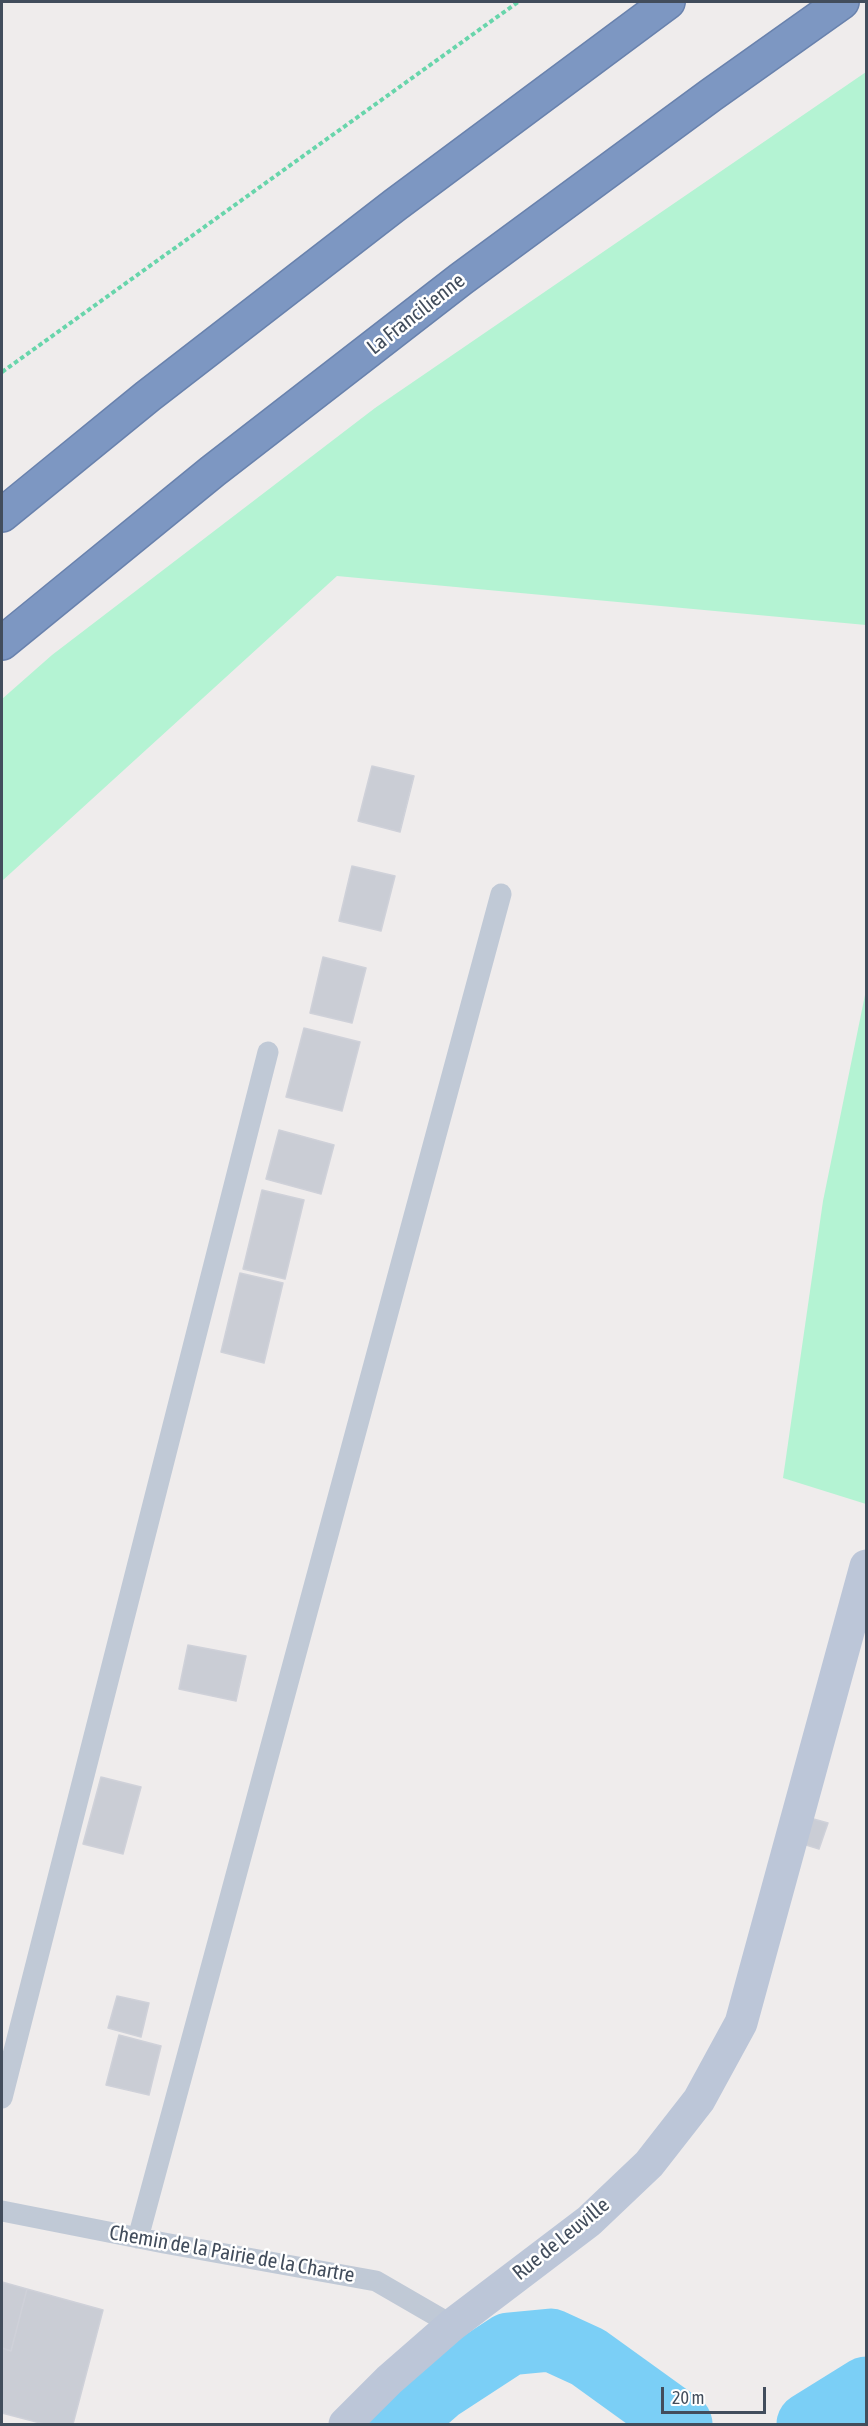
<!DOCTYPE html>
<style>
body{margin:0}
#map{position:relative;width:868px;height:2426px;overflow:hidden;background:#efecec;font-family:"Asap Condensed",sans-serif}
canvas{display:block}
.frame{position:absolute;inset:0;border:3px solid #424d5c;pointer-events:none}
.scale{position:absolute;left:661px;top:2387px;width:105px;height:27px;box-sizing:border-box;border:3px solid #424d5c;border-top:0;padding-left:8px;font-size:18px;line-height:21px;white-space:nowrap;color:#424d5c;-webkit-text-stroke:4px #fff;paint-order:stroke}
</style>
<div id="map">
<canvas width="868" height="2426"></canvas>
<div class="frame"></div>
<div class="scale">20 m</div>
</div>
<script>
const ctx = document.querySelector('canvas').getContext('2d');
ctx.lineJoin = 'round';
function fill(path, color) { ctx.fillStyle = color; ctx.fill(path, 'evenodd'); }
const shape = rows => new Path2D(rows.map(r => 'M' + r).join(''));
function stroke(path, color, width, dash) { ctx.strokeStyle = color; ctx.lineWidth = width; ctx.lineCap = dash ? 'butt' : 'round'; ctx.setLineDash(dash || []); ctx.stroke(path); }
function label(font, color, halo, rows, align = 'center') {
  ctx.font = font + ' "Asap Condensed",sans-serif'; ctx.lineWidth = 5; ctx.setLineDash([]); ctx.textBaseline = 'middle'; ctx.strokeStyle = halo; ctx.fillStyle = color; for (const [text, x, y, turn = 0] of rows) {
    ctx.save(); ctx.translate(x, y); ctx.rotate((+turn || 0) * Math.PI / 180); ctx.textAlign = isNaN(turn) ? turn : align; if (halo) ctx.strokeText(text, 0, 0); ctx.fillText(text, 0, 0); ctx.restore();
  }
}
const green = shape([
 [866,72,866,625,337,576,2,881,2,699,52,655,375,408],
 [866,990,866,1504,783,1478,823,1201]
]);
const river = shape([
 [400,2424,440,2389,509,2344,551,2340,588,2357,681,2424],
 [808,2424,866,2388]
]);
const building = shape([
 [372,766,414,776,400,832,358,821,372,766],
 [352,866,395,876,381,931,339,921,352,866],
 [323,957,366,968,352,1023,310,1013,323,957],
 [304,1028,360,1042,342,1111,286,1097,304,1028],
 [279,1130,334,1145,321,1194,266,1179,279,1130],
 [262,1190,304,1200,285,1279,243,1269,262,1190],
 [240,1273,283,1283,264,1363,221,1352,240,1273],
 [188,1645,246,1656,236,1701,179,1689,188,1645],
 [101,1777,141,1787,123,1854,83,1844,101,1777],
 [810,1818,828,1823,819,1849,803,1844,810,1818],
 [117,1996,149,2003,141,2037,108,2028,117,1996],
 [119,2035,161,2046,149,2095,106,2085,119,2035],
 [2,2282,27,2289,11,2351,2,2348,2,2282],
 [27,2289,103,2310,73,2424,44,2424,2,2413,2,2348,11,2351,27,2289]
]);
const path = shape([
 [2,372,518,2]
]);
const lane = shape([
 [2,2098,268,1052],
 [2,2211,164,2243,376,2281,452,2325],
 [138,2238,501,894]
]);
const secondary = shape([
 [345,2424,389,2380,452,2325,589,2221,649,2164,699,2100,741,2023,866,1566]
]);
const highway = shape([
 [2,515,148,396,395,205,668,2],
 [2,643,213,471,461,279,711,95,842,2]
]);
const streetNames = [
 ["La Francilienne",416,314,-38],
 ["Rue de Leuville",561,2239,-39],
 ["Chemin de la Pairie de la Chartre",232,2254,10]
];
fill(green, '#b4f3d3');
stroke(river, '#7bcff6', 63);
fill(building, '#cacdd5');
stroke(building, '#cfd1d9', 1.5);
stroke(highway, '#6982ad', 36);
stroke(path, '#68d5ab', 4, [4.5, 3]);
stroke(lane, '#c0c9d6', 21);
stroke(secondary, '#bcc6d8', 33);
stroke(highway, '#7d97c2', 33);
label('21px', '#424d5c', '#fff', streetNames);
</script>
